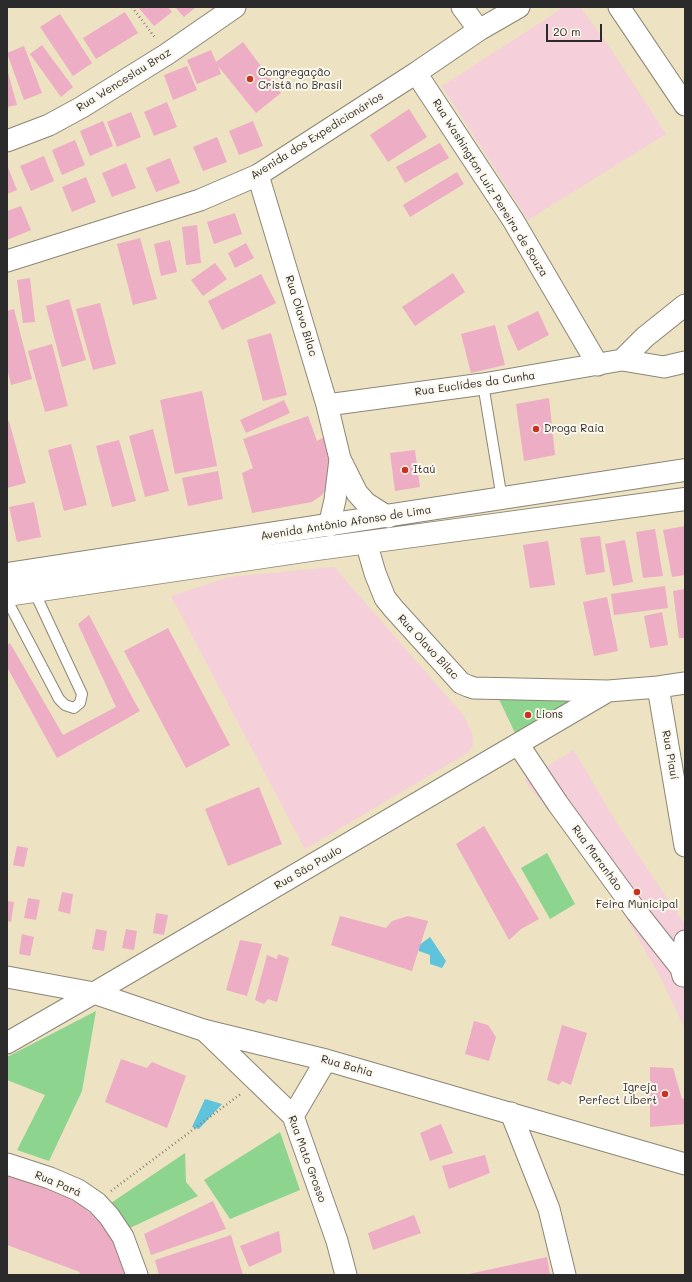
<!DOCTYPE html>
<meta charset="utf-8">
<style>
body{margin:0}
#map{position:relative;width:692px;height:1282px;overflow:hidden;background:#ede2c2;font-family:Mali,sans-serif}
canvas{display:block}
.frame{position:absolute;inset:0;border:8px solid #2b2b2b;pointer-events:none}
.scale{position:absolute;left:546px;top:24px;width:56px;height:18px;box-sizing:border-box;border:2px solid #2b2b2b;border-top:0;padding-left:5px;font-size:12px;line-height:14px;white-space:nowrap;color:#2b2b2b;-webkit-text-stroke:3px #fbf7ec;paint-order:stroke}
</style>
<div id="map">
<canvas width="692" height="1282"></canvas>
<div class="frame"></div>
<div class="scale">20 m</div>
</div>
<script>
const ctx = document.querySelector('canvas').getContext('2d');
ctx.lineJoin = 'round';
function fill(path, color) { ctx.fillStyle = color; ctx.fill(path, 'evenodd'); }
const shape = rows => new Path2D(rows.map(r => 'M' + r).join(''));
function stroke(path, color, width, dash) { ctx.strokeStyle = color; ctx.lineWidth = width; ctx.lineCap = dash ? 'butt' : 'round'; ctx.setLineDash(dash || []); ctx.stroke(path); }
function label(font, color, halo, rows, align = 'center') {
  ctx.font = font + ' Mali,sans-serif'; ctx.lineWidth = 4; ctx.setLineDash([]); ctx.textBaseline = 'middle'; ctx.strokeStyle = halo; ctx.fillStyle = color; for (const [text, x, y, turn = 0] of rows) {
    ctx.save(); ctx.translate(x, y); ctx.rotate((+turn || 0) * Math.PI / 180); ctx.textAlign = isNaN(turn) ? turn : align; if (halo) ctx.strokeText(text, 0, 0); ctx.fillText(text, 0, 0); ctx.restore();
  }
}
const built = shape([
 [563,7,579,7,581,8,610,48,666,134,528,220,442,86,543,21],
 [334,567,464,716,473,736,473,745,467,753,305,849,171,596,229,577],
 [574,750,616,822,685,925,685,1029,660,976,606,883,524,780]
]);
const green = shape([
 [568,694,565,708,515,733,497,695],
 [547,853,575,904,550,919,521,868],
 [96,1011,82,1091,49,1161,17,1150,45,1095,7,1080,7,1057],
 [280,1132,300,1190,230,1219,204,1180],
 [185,1153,186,1182,198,1196,130,1228,108,1205]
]);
const water = shape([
 [430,937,446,961,442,968,430,964,430,955,419,951,418,946],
 [205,1099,222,1104,199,1129,192,1127]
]);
const building = shape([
 [138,7,168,7,172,12,154,26],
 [175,7,196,7,184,17],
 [125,12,138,33,96,59,83,38],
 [60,14,92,63,73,76,40,27],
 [243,42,281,93,256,113,218,66,221,74,197,84,187,60,211,50,216,62],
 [42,45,73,87,61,97,30,54],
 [24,46,42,93,24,100,7,53],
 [187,66,197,90,173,100,164,75],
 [7,69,17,105,7,107],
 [167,102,177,127,154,136,144,112],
 [409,109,427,137,388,162,370,135],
 [131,112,141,137,117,147,107,122],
 [103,121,113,146,90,156,80,131],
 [253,121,263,146,239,155,229,131],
 [217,137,227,162,203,171,193,147],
 [75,140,85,165,62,175,52,150],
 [440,143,449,158,405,183,396,167],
 [44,156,54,181,31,191,20,166],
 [170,158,180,183,156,192,146,168],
 [126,163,136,188,112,197,102,173],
 [7,165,17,190,7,194],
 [457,172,464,184,410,217,403,205],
 [86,177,96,202,72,212,62,187],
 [21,206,31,230,7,240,7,211],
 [235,213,242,234,214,244,207,222],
 [197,225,201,263,186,265,182,227],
 [140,238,157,299,133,305,117,244],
 [170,240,177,272,161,276,154,244],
 [246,243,254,258,235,268,228,253],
 [215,263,227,279,203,296,191,280],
 [453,273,465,292,415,326,402,307],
 [261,274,276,303,222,330,208,301],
 [30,278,35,322,23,323,17,280],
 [69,299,86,360,62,367,46,306],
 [100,303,116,364,93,370,76,309],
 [14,309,32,379,11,385,7,368,7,311],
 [538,311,549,335,518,351,507,326],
 [495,325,505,365,471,373,461,334],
 [271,333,287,395,263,401,247,340],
 [52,344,68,406,45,412,28,351],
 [202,391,217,466,175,474,160,400],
 [549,398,555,455,524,461,516,404],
 [284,400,290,413,246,433,240,420],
 [308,416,317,441,326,436,332,476,330,484,322,495,312,502,252,513,242,473,253,468,243,439],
 [9,421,26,483,7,488,7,422],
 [153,429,169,491,145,497,129,436],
 [119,440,136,501,112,507,96,446],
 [71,444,87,505,64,511,48,450],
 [415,450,420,487,395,491,390,453],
 [218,471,223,499,188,506,182,478],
 [34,502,41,537,17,542,9,507],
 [685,526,685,575,672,577,663,530],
 [655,529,663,576,643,578,636,532],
 [600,536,605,572,586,575,580,538],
 [625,540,633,582,613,586,605,544],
 [548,541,555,585,530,588,523,545],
 [665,586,668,608,614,615,611,594],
 [685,589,685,638,679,638,673,591],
 [607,597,618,651,594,656,583,602],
 [662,612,668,645,650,648,644,616],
 [89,615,133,699,140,711,57,758,7,667,7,645,10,643,63,735,116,707,78,624],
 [168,628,230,745,186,768,124,651],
 [259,787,282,844,228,866,205,809],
 [484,826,539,919,521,929,509,940,456,844],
 [17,846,28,848,24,867,13,865],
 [62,892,73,894,70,914,58,911],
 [28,898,40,900,36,920,24,918],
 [7,901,14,902,11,922,7,921],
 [156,913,168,915,164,935,153,933],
 [340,916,386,928,392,921,408,916,428,921,412,971,331,945],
 [96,929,107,931,104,951,92,949],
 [126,929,137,931,134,950,122,948],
 [22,934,34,937,30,956,19,954],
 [240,940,262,944,247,996,226,990],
 [278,954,289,958,277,1002,268,999,264,1004,255,1000,267,955,277,959],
 [474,1021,488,1025,496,1037,489,1061,465,1054],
 [562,1025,587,1033,571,1085,562,1081,559,1085,547,1080],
 [121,1059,147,1068,152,1062,186,1076,167,1128,105,1102],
 [650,1067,673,1068,682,1099,685,1098,685,1124,650,1127],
 [441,1124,453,1153,430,1161,420,1133],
 [485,1155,490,1173,449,1189,442,1166],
 [7,1174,30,1179,80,1204,117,1237,129,1275,79,1275,80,1272,7,1245],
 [213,1201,226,1229,151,1255,144,1234],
 [414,1215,421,1233,373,1250,368,1233],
 [279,1231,282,1252,249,1267,240,1246],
 [231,1235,243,1275,159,1275,155,1260],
 [547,1257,550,1275,469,1275,469,1274]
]);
const path = shape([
 [132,7,156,39],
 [111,1191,242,1093]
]);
const lane = shape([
 [483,384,502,499],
 [7,600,59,699,65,705,74,708,80,703,82,694,34,591]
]);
const street = shape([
 [462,7,479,30],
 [619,7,685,105],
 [416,73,513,220,598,365],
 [7,141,49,125,82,107,167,54,235,7],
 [258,175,327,405,340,459,357,493,366,503,388,517],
 [7,261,200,200,258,175,416,73,479,30,519,7],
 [622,360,645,337,685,305],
 [327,405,483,384,622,360,664,367,685,362],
 [329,526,335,500,340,459],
 [366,542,375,573,385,598,393,608,452,673,461,683,468,686,474,688,608,691,658,687,685,683],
 [658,687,685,846],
 [518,744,558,804,636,911,681,968],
 [683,976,681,968,685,941],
 [7,977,94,993,203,1030,326,1060,685,1164],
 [204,1030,293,1116,337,1241,346,1275],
 [7,1043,94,993,608,691],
 [511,1113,549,1209,565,1275],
 [293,1116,326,1060],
 [7,1164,50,1178,78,1190,97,1203,109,1216,123,1237,137,1275]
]);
const secondary = shape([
 [7,574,685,470],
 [7,595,317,549,685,499]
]);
const markers = [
 [250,79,4,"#c8321e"],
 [536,429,4,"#c8321e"],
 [405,470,4,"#c8321e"],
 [528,715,4,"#c8321e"],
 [637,892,4,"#c8321e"],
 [665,1094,4,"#c8321e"]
];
const poiNames = [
 ["Congregação",258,73],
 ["Cristã no Brasil",258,86],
 ["Droga Raia",544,429],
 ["Itaú",413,470],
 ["Lions",536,715],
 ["Feira Municipal",637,905,"center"],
 ["Igreja",657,1088,"right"],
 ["Perfect Libert",657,1101,"right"]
];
const streetNames = [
 ["Rua Wenceslau Braz",124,80,-32],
 ["Avenida dos Expedicionários",317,136,-32],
 ["Rua Washington Luiz Pereira de Souza",490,188,58],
 ["Rua Olavo Bilac",301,316,73],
 ["Rua Euclídes da Cunha",475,384,-8],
 ["Avenida Antônio Afonso de Lima",346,523,-9],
 ["Rua Olavo Bilac",428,647,47],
 ["Rua Piauí",670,755,80],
 ["Rua Maranhão",597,858,54],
 ["Rua São Paulo",308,868,-30],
 ["Rua Bahia",347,1066,16],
 ["Rua Mato Grosso",307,1159,70],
 ["Rua Pará",58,1184,23]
];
fill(built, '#f5cfda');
fill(green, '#8dd48f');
fill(water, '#5ec3db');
fill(building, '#edadc5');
stroke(lane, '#8c8676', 12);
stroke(street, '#8c8676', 23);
stroke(secondary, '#8c8676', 24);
stroke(path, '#8c8676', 2.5, [1, 3]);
stroke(lane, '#fff', 10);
stroke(street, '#fff', 21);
stroke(secondary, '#fff', 22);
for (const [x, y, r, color] of markers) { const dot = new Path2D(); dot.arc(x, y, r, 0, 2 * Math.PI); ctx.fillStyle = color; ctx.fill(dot); stroke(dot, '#fbf7ec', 1.5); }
label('11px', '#2b2b2b', '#fbf7ec', poiNames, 'left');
label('11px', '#2b2b2b', '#fbf7ec', streetNames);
</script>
